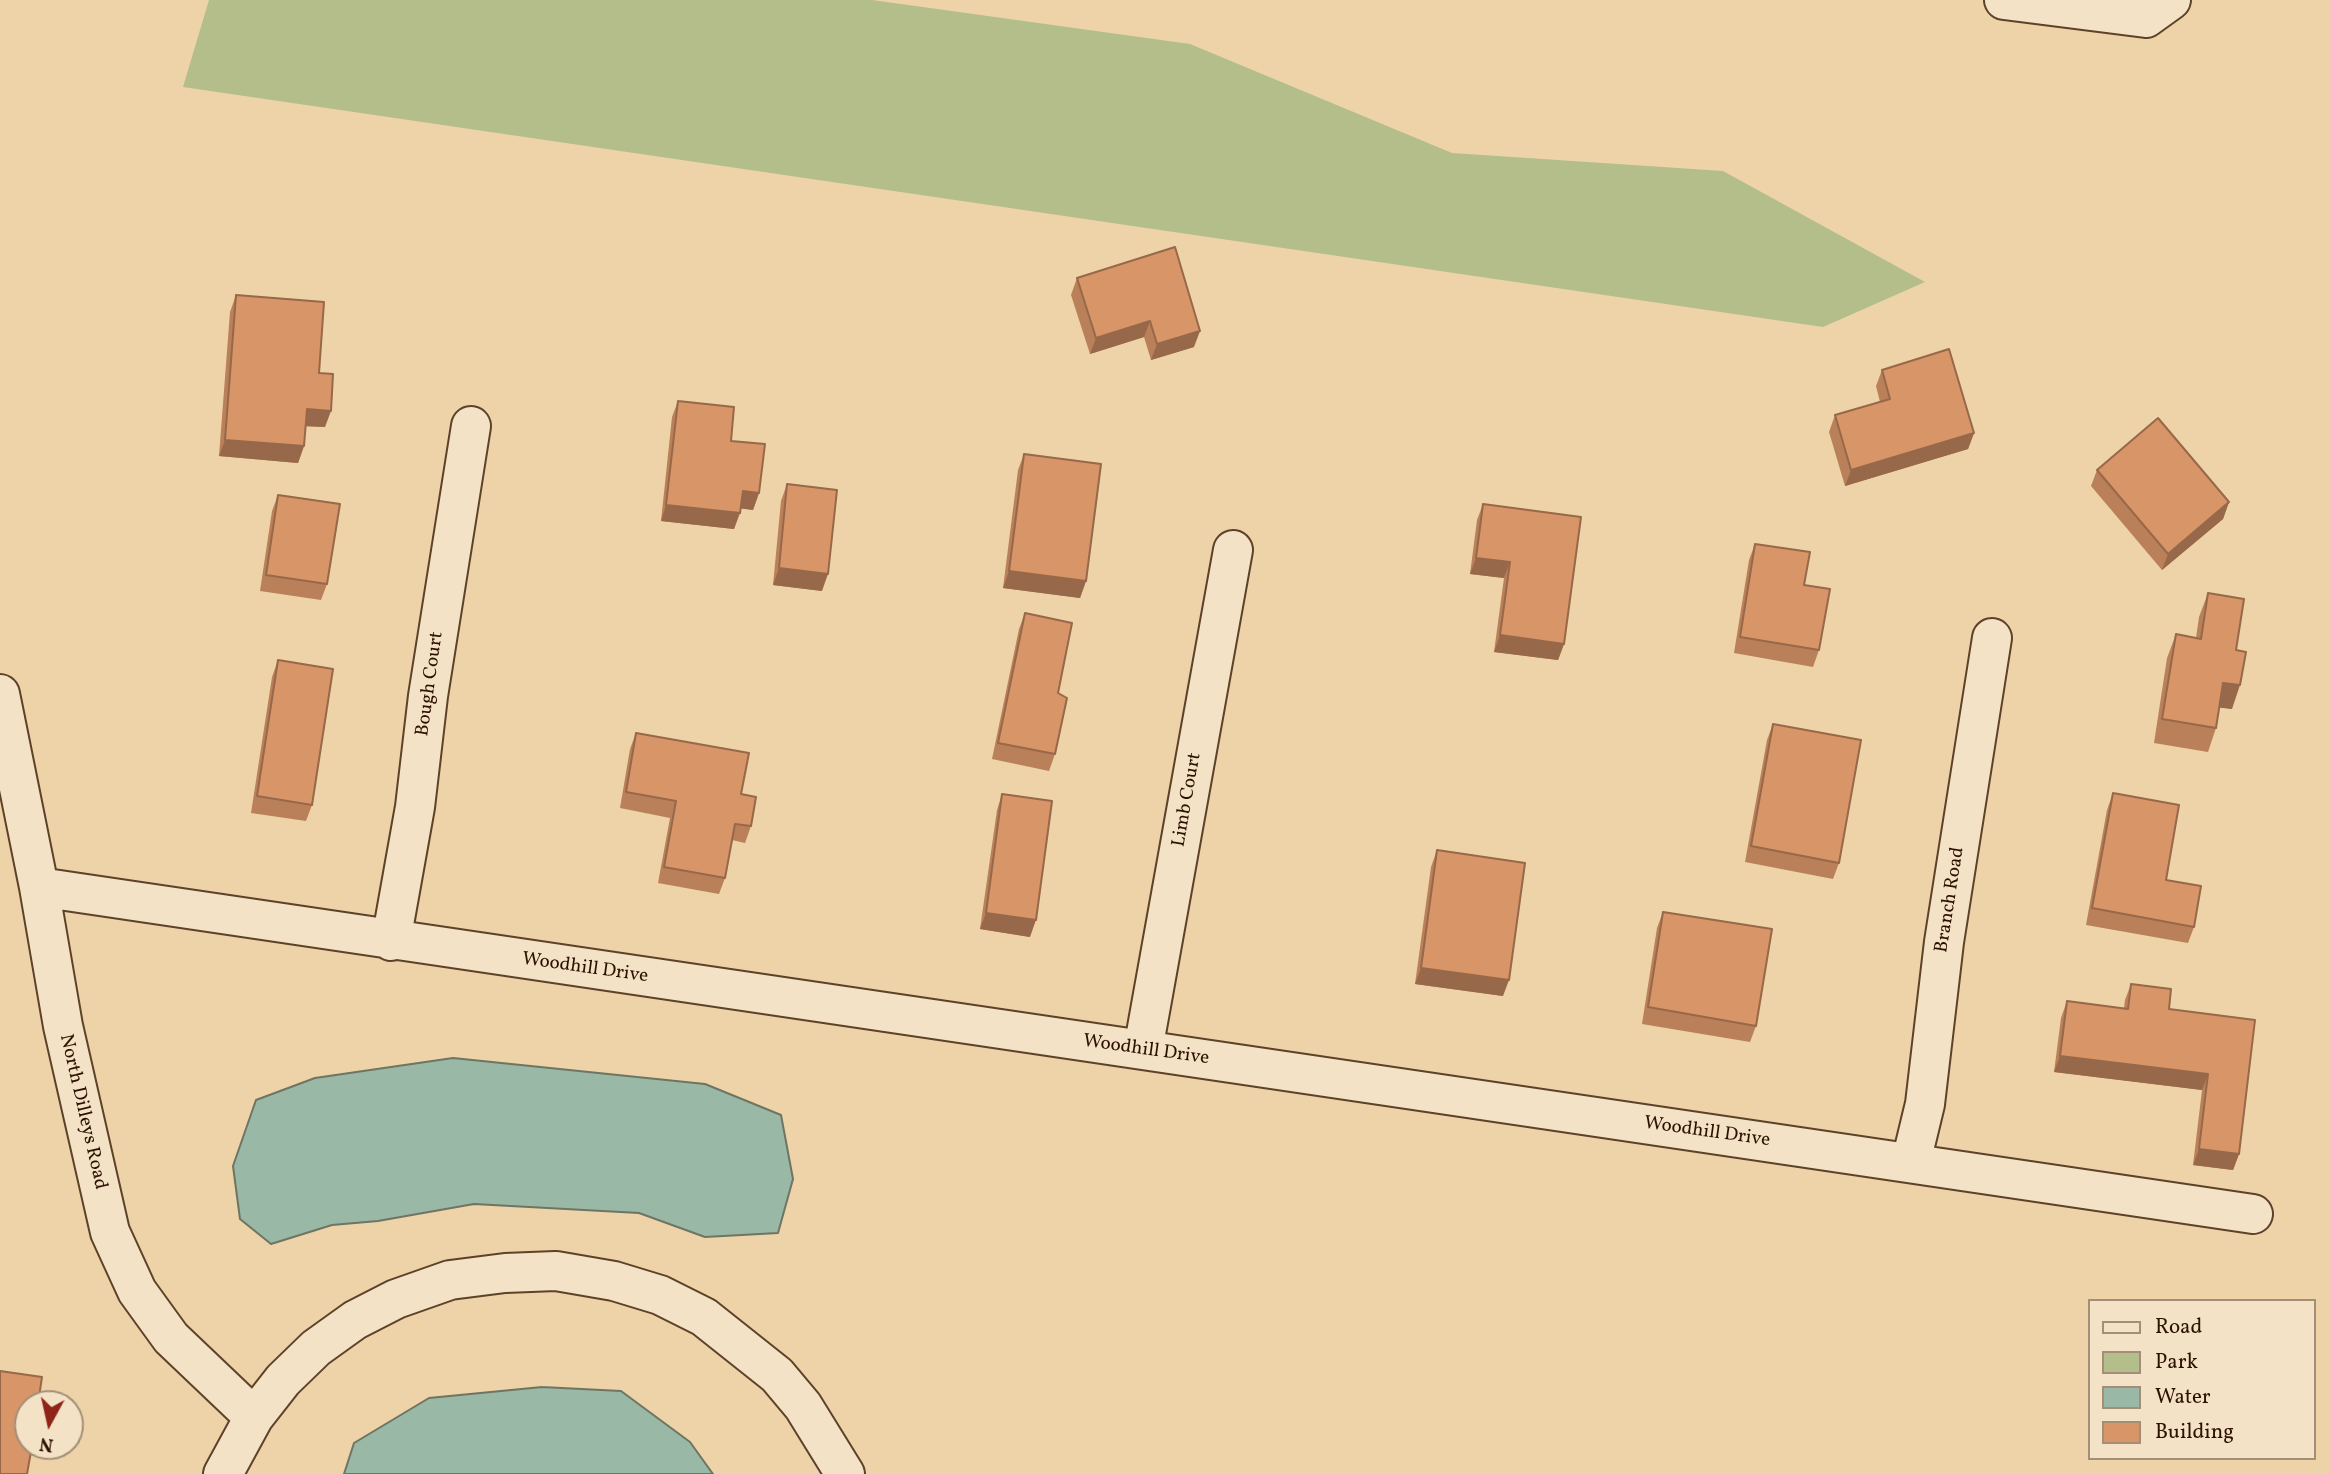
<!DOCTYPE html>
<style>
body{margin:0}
#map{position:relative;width:2329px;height:1474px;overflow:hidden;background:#edd3a7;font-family:Vollkorn,serif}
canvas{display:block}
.legend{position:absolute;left:2088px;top:1299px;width:228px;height:161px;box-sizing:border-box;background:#f3e2c6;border:2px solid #a48e77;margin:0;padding:9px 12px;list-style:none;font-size:21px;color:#2d1100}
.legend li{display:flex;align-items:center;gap:14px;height:35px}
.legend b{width:35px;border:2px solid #a48e77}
.north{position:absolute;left:14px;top:1390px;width:70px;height:70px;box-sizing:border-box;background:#f3e2c6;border:2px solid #a48e77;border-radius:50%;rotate:188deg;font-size:19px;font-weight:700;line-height:28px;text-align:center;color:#2d1100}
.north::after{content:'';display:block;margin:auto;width:24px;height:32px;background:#8f2418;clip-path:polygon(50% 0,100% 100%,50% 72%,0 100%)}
</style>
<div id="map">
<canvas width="2329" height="1474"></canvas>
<ul class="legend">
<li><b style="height:9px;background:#f3e2c6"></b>Road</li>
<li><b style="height:19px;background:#b3be8b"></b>Park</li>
<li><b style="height:19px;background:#99b8a5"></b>Water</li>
<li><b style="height:19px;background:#d89568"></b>Building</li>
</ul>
<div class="north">N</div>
</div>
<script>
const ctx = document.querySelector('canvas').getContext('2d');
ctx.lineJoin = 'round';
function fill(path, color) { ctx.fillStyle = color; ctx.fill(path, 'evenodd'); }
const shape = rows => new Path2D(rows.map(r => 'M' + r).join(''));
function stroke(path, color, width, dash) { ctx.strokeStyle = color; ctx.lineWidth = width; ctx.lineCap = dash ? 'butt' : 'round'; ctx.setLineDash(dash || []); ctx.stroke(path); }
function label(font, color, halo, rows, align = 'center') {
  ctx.font = font + ' Vollkorn,serif'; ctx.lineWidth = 5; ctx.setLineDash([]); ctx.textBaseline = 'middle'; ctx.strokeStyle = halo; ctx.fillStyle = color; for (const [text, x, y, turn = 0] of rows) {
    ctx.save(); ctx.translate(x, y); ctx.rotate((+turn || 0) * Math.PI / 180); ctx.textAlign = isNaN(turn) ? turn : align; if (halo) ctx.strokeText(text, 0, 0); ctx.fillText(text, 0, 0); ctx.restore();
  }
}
const green = shape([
 [209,0,872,0,1190,44,1452,153,1723,171,1925,282,1823,327,183,87]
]);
const water = shape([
 [453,1058,705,1084,781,1115,793,1179,778,1233,705,1237,639,1213,474,1204,378,1221,332,1225,271,1244,240,1219,233,1166,256,1100,315,1078,453,1058],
 [542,1387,621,1391,690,1442,713,1474,344,1474,354,1443,429,1398,542,1387]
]);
const minor = shape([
 [2004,0,2146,18,2171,0],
 [0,694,39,887,63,1026,110,1232,137,1291,171,1338,254,1417],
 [39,887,2253,1214],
 [391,941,415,807,428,696,471,426],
 [1143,1050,1233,550],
 [1911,1162,1925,1104,1944,942,1992,638],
 [223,1474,254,1417,283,1380,316,1348,355,1320,396,1299,450,1280,505,1273,556,1271,614,1281,660,1295,704,1317,777,1375,803,1406,845,1474]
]);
const wall = shape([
 [1077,278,1194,347,1151,360,1144,337,1090,354,1071,295],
 [236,295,319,373,325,427,305,426,304,446,298,463,219,456,230,312],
 [1882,370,1974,433,1968,449,1845,486,1829,432,1835,415,1880,402,1876,386],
 [678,401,731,441,759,493,753,510,741,508,734,529,661,521,672,417],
 [1024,454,1086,581,1080,598,1003,588,1018,470],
 [2097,470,2229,502,2223,519,2162,570,2091,486],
 [787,484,822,591,773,585,781,501],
 [278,495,327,584,321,600,260,591,272,511],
 [1483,504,1564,644,1558,660,1494,652,1504,578,1470,574,1477,520],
 [1755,544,1804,585,1819,650,1813,667,1734,653,1749,560],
 [2208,593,2236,650,2232,709,2219,707,2216,728,2208,752,2154,743,2167,658,2176,634,2196,638,2199,617],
 [1025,613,1058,693,1055,754,1049,771,992,759,1019,629],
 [278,660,312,805,306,821,251,813,272,677],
 [1773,724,1839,863,1833,879,1745,862,1767,740],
 [636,733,741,794,751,826,745,843,732,840,725,878,719,894,658,883,670,818,620,808,630,749],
 [2113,793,2166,880,2194,927,2188,943,2086,925,2107,810],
 [1002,794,1030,937,980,929,997,810],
 [1437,850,1503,996,1415,984,1431,867],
 [1663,912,1756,1026,1750,1042,1642,1024,1657,928],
 [2131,984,2169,1009,2255,1020,2239,1154,2233,1170,2193,1165,2202,1090,2054,1072,2061,1018,2067,1001,2124,1008,2125,1000]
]);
const shadedWall = shape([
 [1150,321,1144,337,1090,354,1096,338],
 [1200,331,1194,347,1151,360,1157,344],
 [307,409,331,411,325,427,301,426],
 [1974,433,1968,449,1845,486,1851,470],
 [225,440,304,446,298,463,219,456],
 [743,491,759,493,753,510,737,508],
 [2229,502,2223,519,2162,570,2168,554],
 [666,505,740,513,734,529,661,521],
 [1476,558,1510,562,1504,578,1470,574],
 [779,568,828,574,822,591,773,585],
 [1009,571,1086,581,1080,598,1003,588],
 [1500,635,1564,644,1558,660,1494,652],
 [2223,683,2240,685,2232,709,2214,707],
 [986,913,1036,920,1030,937,980,929],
 [1421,968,1509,980,1503,996,1415,984],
 [2060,1056,2208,1074,2202,1090,2054,1072],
 [2199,1149,2239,1154,2233,1170,2193,1165]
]);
const building = shape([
 [1175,247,1200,331,1157,344,1150,321,1096,338,1077,278,1175,247],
 [236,295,324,302,319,373,333,374,331,411,307,409,304,446,225,440,236,295],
 [1949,349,1974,433,1851,470,1835,415,1890,399,1882,370,1949,349],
 [678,401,734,407,731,441,765,444,759,493,743,491,740,513,666,505,678,401],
 [2158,418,2229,502,2168,554,2097,470,2158,418],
 [1024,454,1101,464,1086,581,1009,571,1024,454],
 [787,484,837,490,828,574,779,568,787,484],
 [278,495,340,504,327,584,266,575,278,495],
 [1483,504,1581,517,1564,644,1500,635,1510,562,1476,558,1483,504],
 [1755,544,1810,552,1804,585,1830,589,1819,650,1740,637,1755,544],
 [2208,593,2244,599,2236,650,2246,652,2240,685,2223,683,2216,728,2162,719,2176,634,2201,639,2208,593],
 [1025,613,1072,623,1058,693,1067,698,1055,754,998,743,1025,613],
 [278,660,333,669,312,805,257,796,278,660],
 [1773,724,1861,740,1839,863,1751,846,1773,724],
 [636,733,749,753,741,794,756,797,751,826,735,824,725,878,664,867,676,801,626,792,636,733],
 [2113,793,2179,805,2166,880,2201,886,2194,927,2092,908,2113,793],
 [1002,794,1052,801,1036,920,986,913,1002,794],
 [1437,850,1525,863,1509,980,1421,968,1437,850],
 [1663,912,1772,929,1756,1026,1648,1007,1663,912],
 [2131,984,2171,989,2169,1009,2255,1020,2239,1154,2199,1149,2208,1074,2060,1056,2067,1001,2128,1009,2131,984],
 [0,1371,42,1377,38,1404,28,1404,28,1446,32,1446,27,1474,0,1474,0,1371]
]);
const streetNames = [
 ["Bough Court",431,684,-82],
 ["Limb Court",1188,800,-80],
 ["Branch Road",1951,900,-81],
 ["Woodhill Drive",585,969,8],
 ["Woodhill Drive",1146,1051,8],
 ["North Dilleys Road",82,1112,77],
 ["Woodhill Drive",1707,1133,8]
];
fill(green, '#b3be8b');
fill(water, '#99b8a5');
stroke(water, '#6e7563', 2);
stroke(minor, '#5d422a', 42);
stroke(minor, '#f3e2c6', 38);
fill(wall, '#ba8059');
fill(shadedWall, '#976849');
fill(building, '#d89568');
stroke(building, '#976849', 2);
label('19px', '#2d1100', '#f3e2c6', streetNames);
</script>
